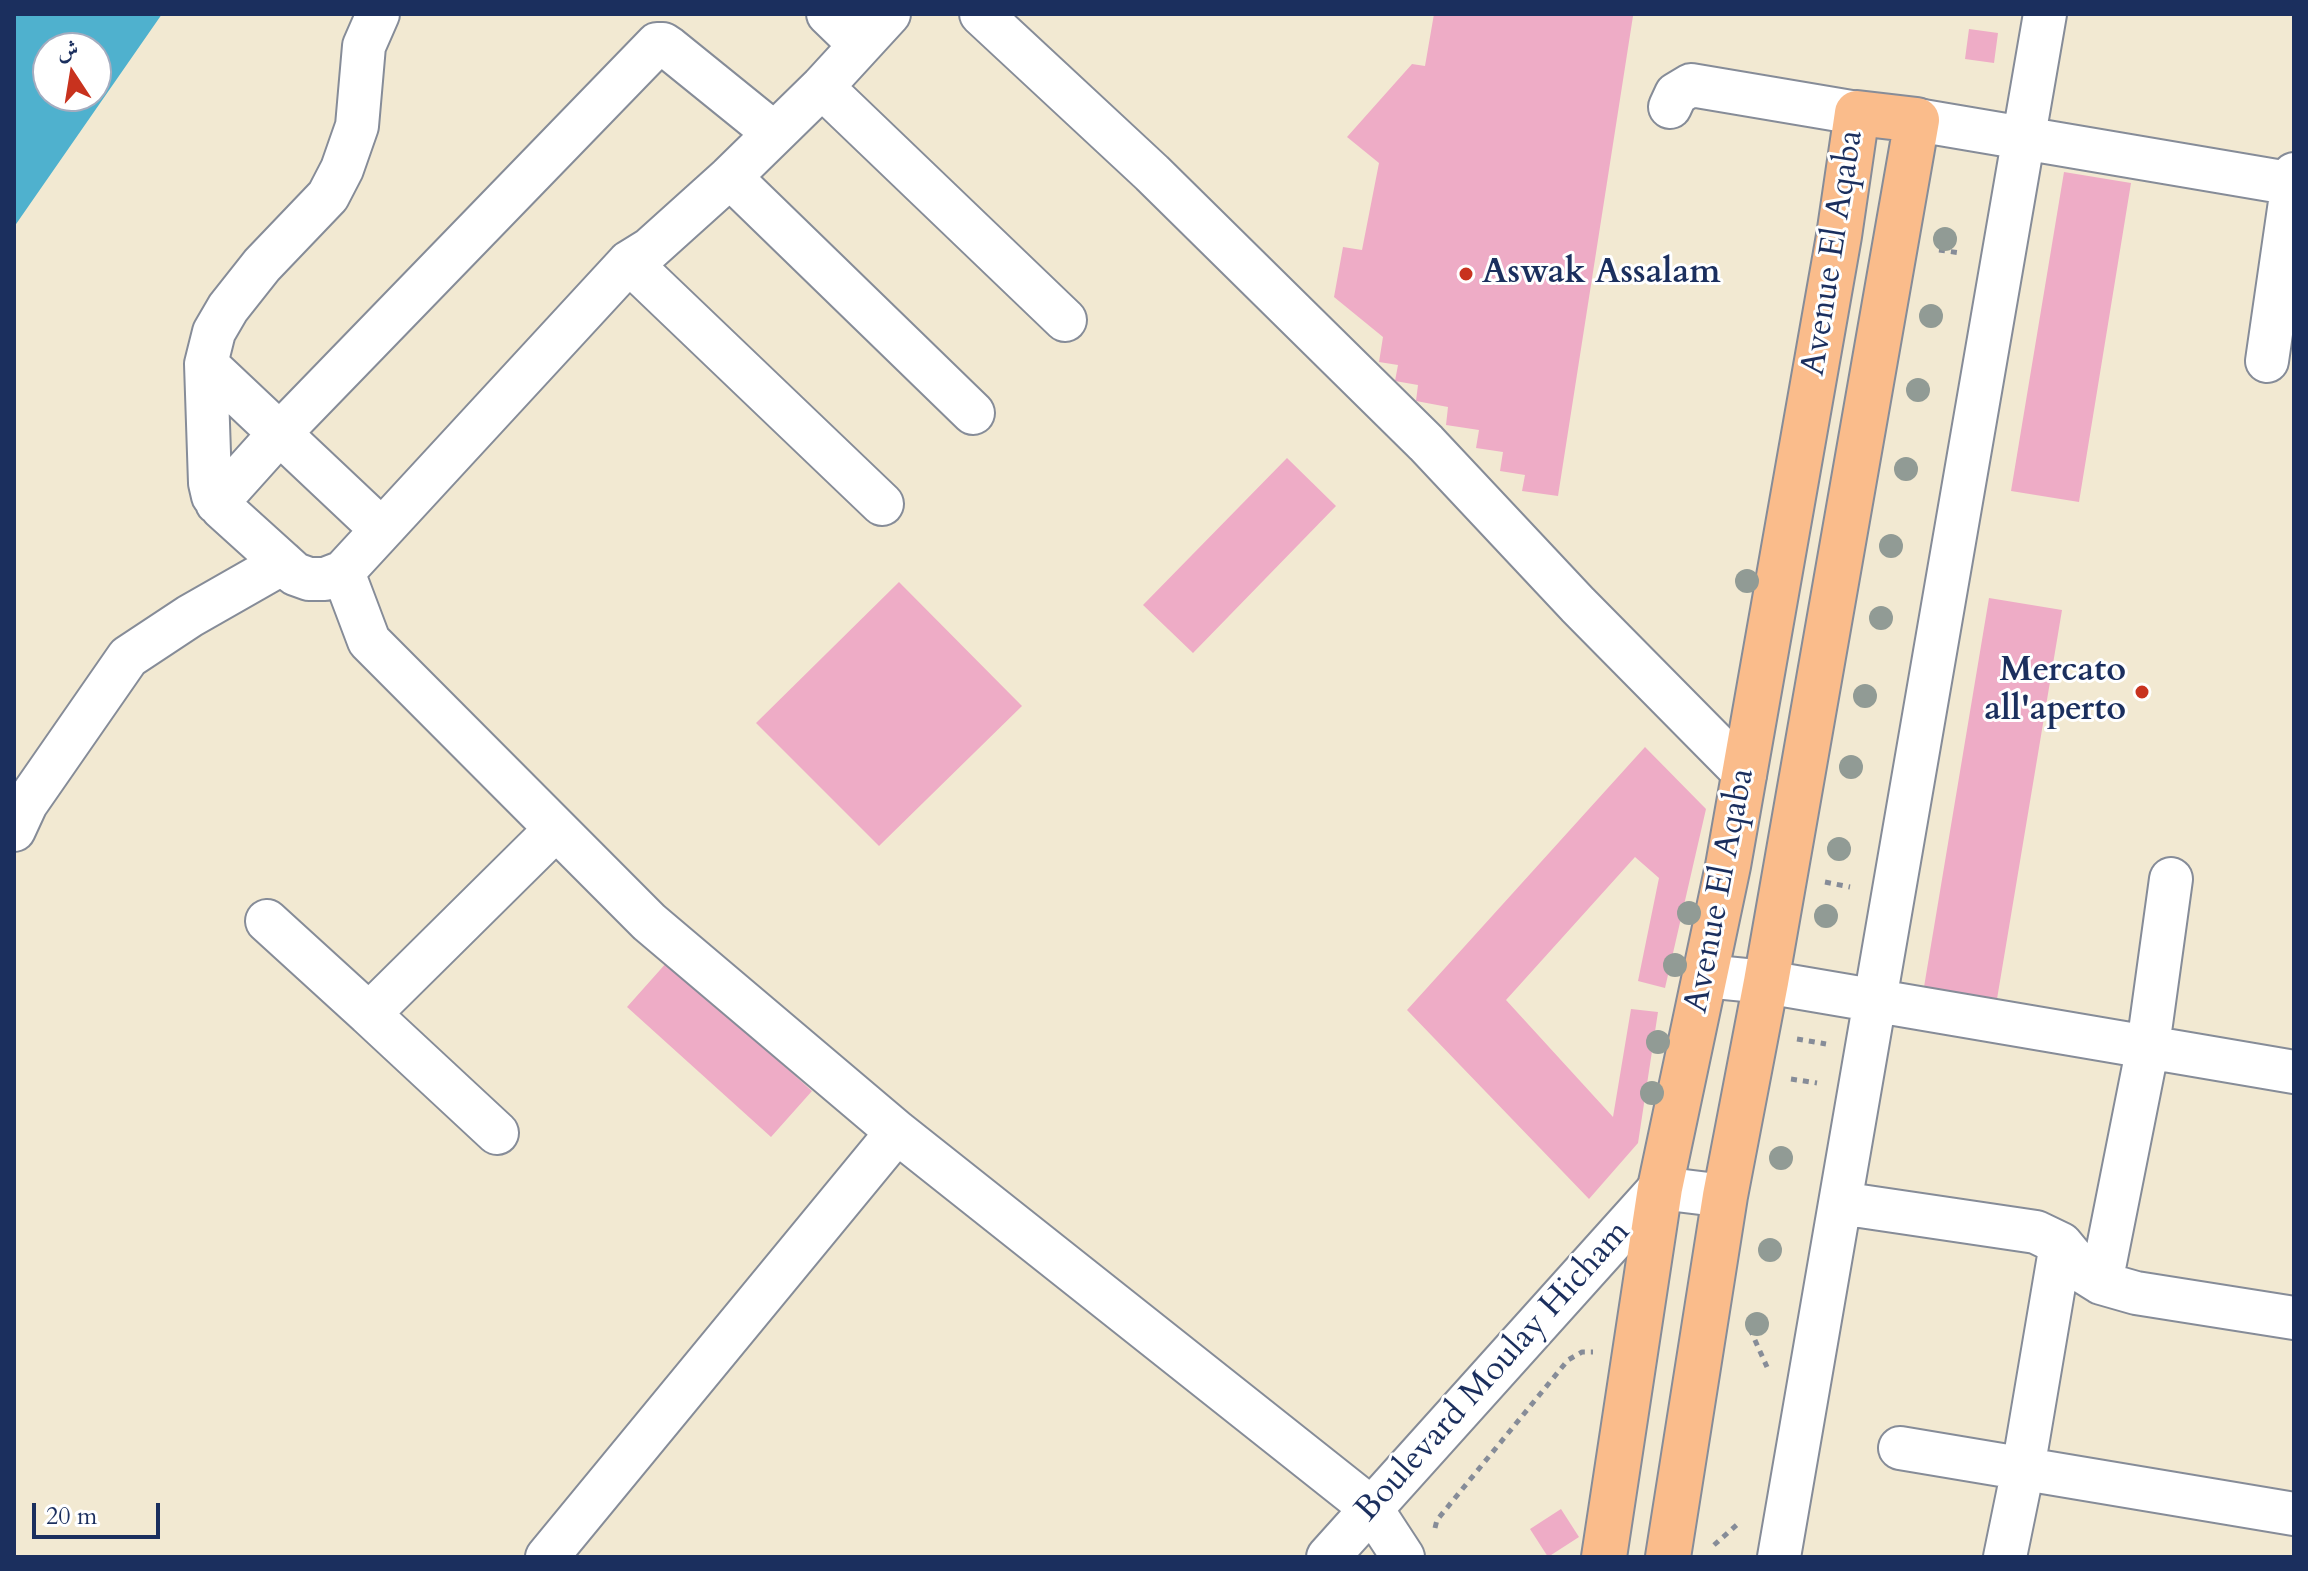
<!DOCTYPE html>
<meta charset="utf-8">
<style>
body{margin:0}
#map{position:relative;width:2308px;height:1571px;overflow:hidden;background:#f2e9d2;font-family:Cardo,Amiri,serif}
canvas{display:block}
.frame{position:absolute;inset:0;border:16px solid #1b2f5e;pointer-events:none}
.north{position:absolute;left:32px;top:32px;width:80px;height:80px;box-sizing:border-box;background:#fff;border:2px solid #a4acbf;border-radius:50%;rotate:348deg;font-size:22px;font-weight:700;line-height:32px;text-align:center;color:#1b2f5e}
.north::after{content:'';display:block;margin:auto;width:28px;height:36px;background:#c8321e;clip-path:polygon(50% 0,100% 100%,50% 72%,0 100%)}
.scale{position:absolute;left:32px;top:1503px;width:128px;height:36px;box-sizing:border-box;border:4px solid #1b2f5e;border-top:0;padding-left:10px;font-size:24px;line-height:28px;white-space:nowrap;color:#1b2f5e;-webkit-text-stroke:6px #fff;paint-order:stroke}
</style>
<div id="map">
<canvas width="2308" height="1571"></canvas>
<div class="frame"></div>
<div class="north">ش</div>
<div class="scale">20 m</div>
</div>
<script>
const ctx = document.querySelector('canvas').getContext('2d');
ctx.lineJoin = 'round';
function fill(path, color) { ctx.fillStyle = color; ctx.fill(path, 'evenodd'); }
const shape = rows => new Path2D(rows.map(r => 'M' + r).join(''));
function stroke(path, color, width, dash) { ctx.strokeStyle = color; ctx.lineWidth = width; ctx.lineCap = dash ? 'butt' : 'round'; ctx.setLineDash(dash || []); ctx.stroke(path); }
function label(font, color, halo, rows, align = 'center') {
  ctx.font = font + ' Cardo,serif'; ctx.lineWidth = 6; ctx.setLineDash([]); ctx.textBaseline = 'middle'; ctx.strokeStyle = halo; ctx.fillStyle = color; for (const [text, x, y, turn = 0] of rows) {
    ctx.save(); ctx.translate(x, y); ctx.rotate((+turn || 0) * Math.PI / 180); ctx.textAlign = isNaN(turn) ? turn : align; if (halo) ctx.strokeText(text, 0, 0); ctx.fillText(text, 0, 0); ctx.restore();
  }
}
const water = shape([
 [14,14,162,14,14,227],
 [48,48,96,48,96,96,48,96]
]);
const building = shape([
 [1434,14,1633,16,1558,496,1522,491,1525,475,1500,471,1503,452,1476,448,1479,430,1446,425,1448,407,1416,401,1418,385,1395,381,1398,365,1379,362,1383,337,1334,297,1343,247,1362,250,1379,163,1347,137,1412,64,1425,66],
 [1969,29,1998,33,1994,63,1965,59],
 [2064,172,2131,183,2079,502,2011,491],
 [1287,458,1336,506,1193,653,1143,605],
 [899,582,1022,706,879,846,756,723],
 [1989,598,2062,610,1997,999,1924,987],
 [1645,747,1706,809,1665,988,1638,981,1659,878,1635,857,1506,1000,1613,1117,1631,1009,1658,1012,1638,1143,1589,1199,1407,1010],
 [668,961,812,1091,771,1137,627,1007],
 [1561,1509,1579,1537,1548,1557,1530,1529]
]);
const path = shape([
 [1939,250,1961,253],
 [1825,882,1850,887],
 [1797,1039,1826,1044],
 [1791,1079,1817,1083],
 [1750,1329,1767,1367],
 [1435,1528,1437,1520,1568,1360,1582,1352,1593,1352],
 [1714,1545,1740,1522]
]);
const minor = shape([
 [378,14,364,46,357,126,342,169,328,196,262,265,228,308,214,332,206,364,210,483,213,496,222,508,295,574,309,579,325,579,343,572,629,262,650,249,730,177,822,87,889,14],
 [828,14,860,45],
 [981,14,1152,173,1426,443,1578,605,1745,774],
 [822,87,1065,320],
 [1670,107,1676,94,1691,85,1857,113],
 [1917,120,2294,184],
 [730,177,973,413],
 [629,262,882,504],
 [2267,361,2294,174],
 [206,364,381,529],
 [217,503,279,434,657,44,663,44,669,48,774,133],
 [343,572,369,641,649,922,897,1132,1371,1508,1403,1557],
 [14,830,26,804,128,657,190,616,283,563],
 [267,921,369,1014],
 [1705,976,1766,982,2294,1072],
 [497,1133,369,1014,556,829],
 [1840,1203,2036,1232,2061,1244,2085,1273,2101,1283,2136,1293,2294,1318],
 [2101,1283,2148,1046,2171,879],
 [1900,1448,2294,1514],
 [547,1557,897,1132],
 [1328,1557,1660,1188,1725,1196],
 [1779,1557,2045,14],
 [2005,1557,2023,1469,2061,1244]
]);
const major = shape([
 [1604,1557,1660,1188,1728,866,1839,236,1857,113,1917,120,1766,982,1725,1196,1668,1557]
]);
const trees = [
 [1945,239],
 [1931,316],
 [1918,390],
 [1906,469],
 [1891,546],
 [1747,581],
 [1881,618],
 [1865,696],
 [1851,767],
 [1839,849],
 [1689,913],
 [1826,916],
 [1675,965],
 [1658,1042],
 [1652,1093],
 [1781,1158],
 [1770,1250],
 [1757,1324]
];
const markers = [
 [1466,274,8,"#c8321e"],
 [2142,692,8,"#c8321e"]
];
const streetNames = [
 ["Avenue El Aqaba",1834,253,-81],
 ["Avenue El Aqaba",1721,891,-79],
 ["Boulevard Moulay Hicham",1494,1372,-48]
];
const poiNames = [
 ["Aswak Assalam",1482,274],
 ["Mercato",2126,672,"right"],
 ["all'aperto",2126,711,"right"]
];
fill(water, '#4fb1ce');
fill(building, '#eeacc6');
stroke(minor, '#868c98', 46);
stroke(major, '#868c98', 48);
stroke(path, '#868c98', 5, [6, 6]);
stroke(minor, '#fff', 42);
stroke(major, '#fabc8b', 44);
ctx.fillStyle = '#919b95';
for (const [x, y] of trees) { ctx.beginPath(); ctx.arc(x, y, 12, 0, 2 * Math.PI); ctx.fill(); }
for (const [x, y, r, color] of markers) { const dot = new Path2D(); dot.arc(x, y, r, 0, 2 * Math.PI); ctx.fillStyle = color; ctx.fill(dot); stroke(dot, '#fff', 3); }
label('34px', '#1b2f5e', '#fff', streetNames);
label('bold 34px', '#1b2f5e', '#fff', poiNames, 'left');
</script>
